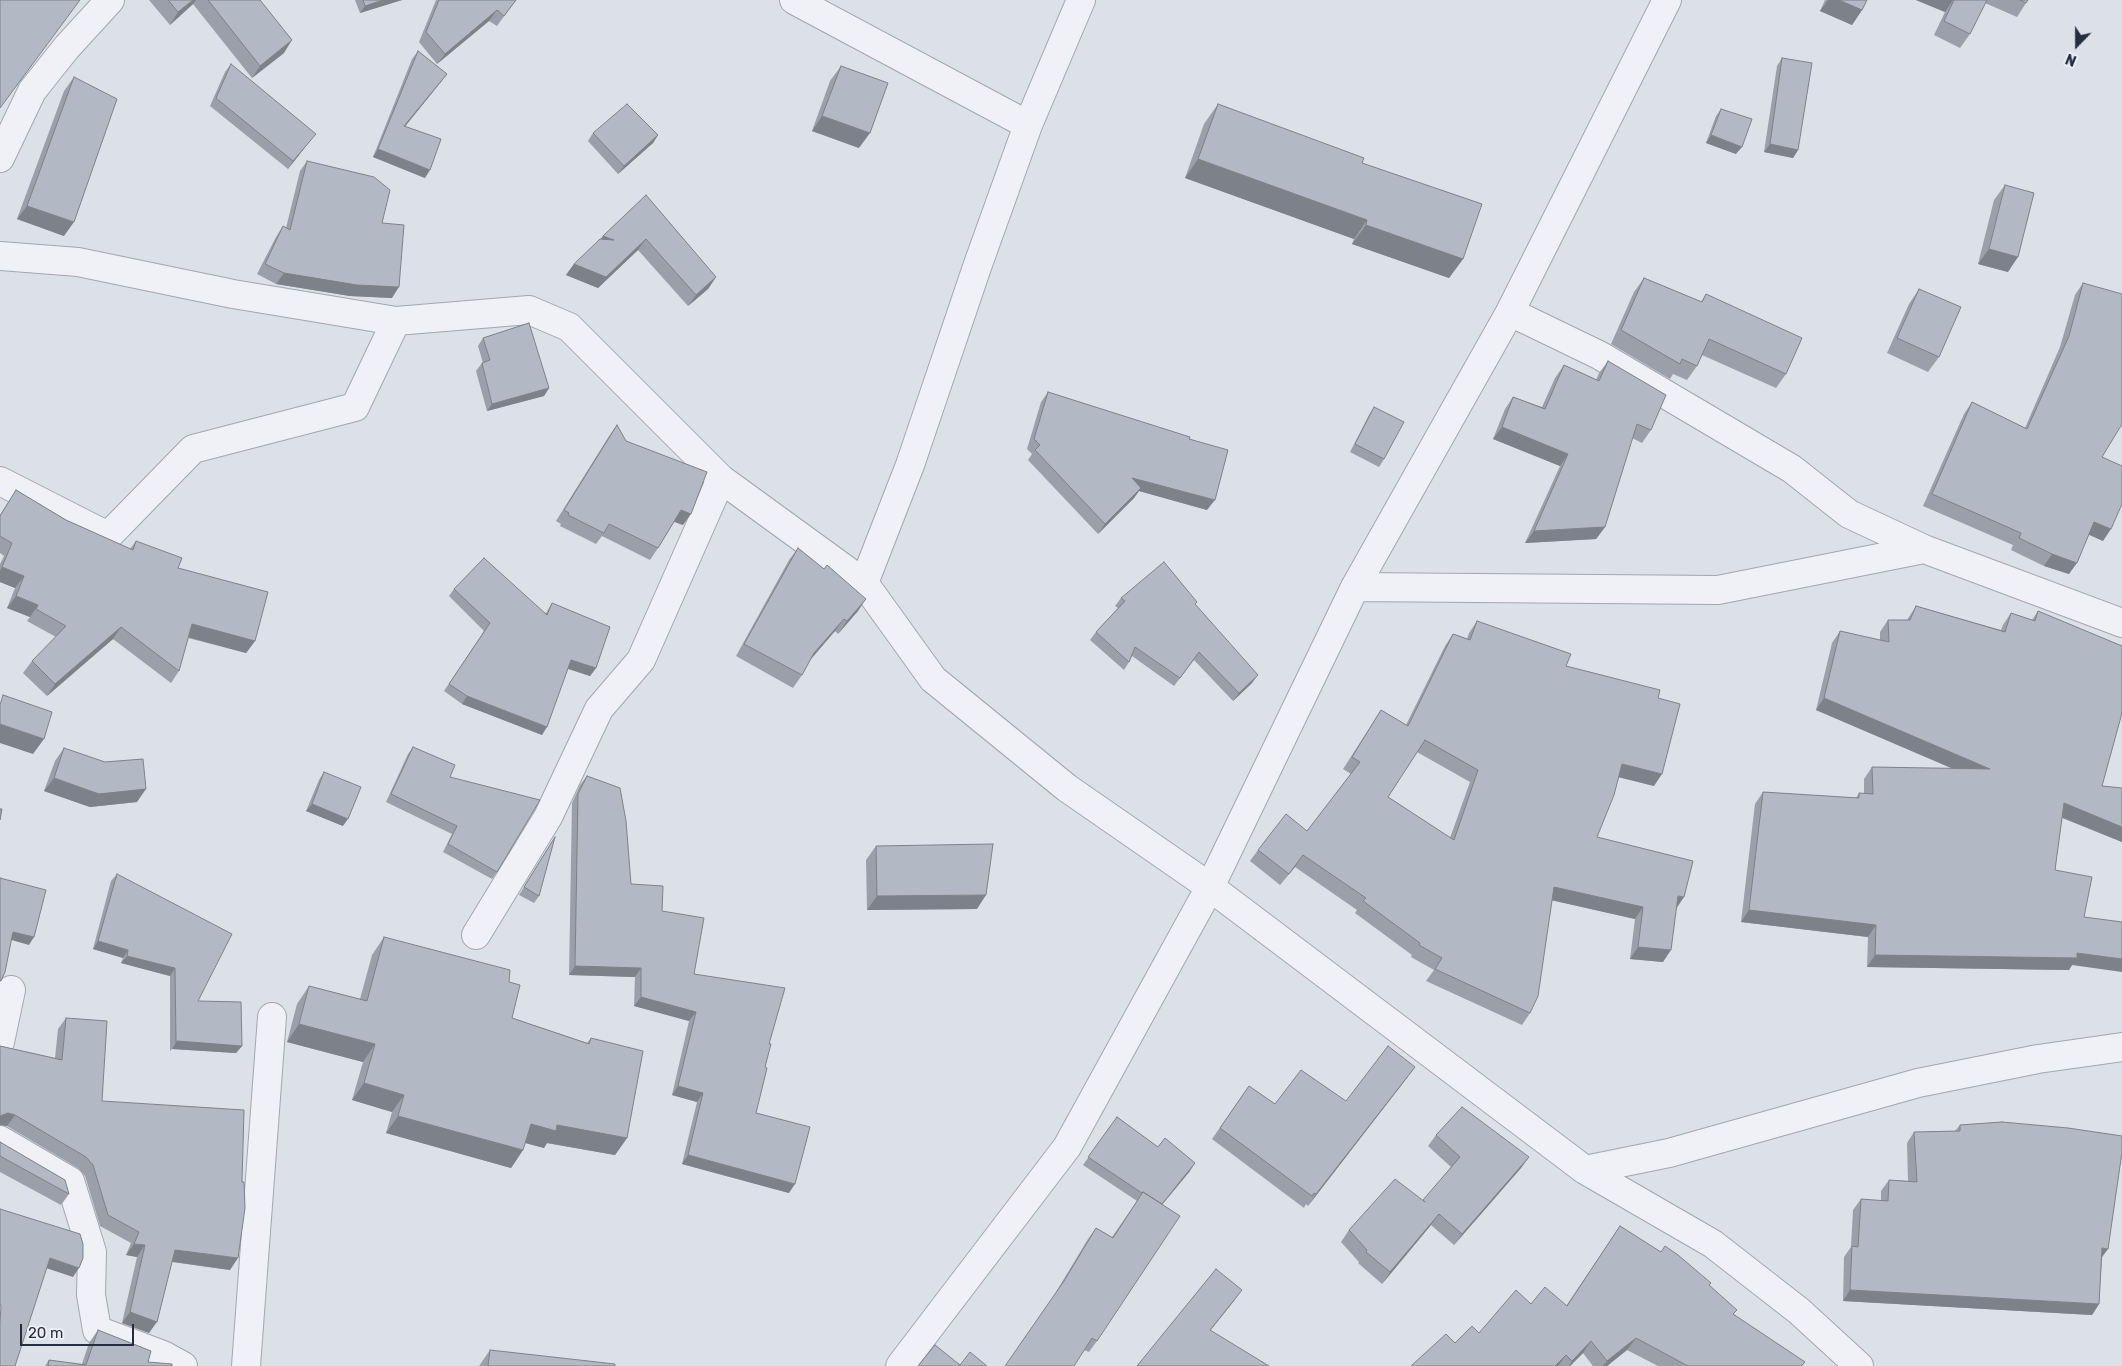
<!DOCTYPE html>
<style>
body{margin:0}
#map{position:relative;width:2122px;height:1366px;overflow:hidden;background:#dce0e7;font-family:Rubik,sans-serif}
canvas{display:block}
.north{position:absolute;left:2052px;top:20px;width:50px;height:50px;-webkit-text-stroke:4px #eceff5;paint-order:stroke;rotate:202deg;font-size:14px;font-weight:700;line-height:20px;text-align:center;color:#252e3f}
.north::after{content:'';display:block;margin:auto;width:18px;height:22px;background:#252e3f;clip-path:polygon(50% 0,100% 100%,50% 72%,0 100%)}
.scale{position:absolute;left:20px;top:1324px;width:114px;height:22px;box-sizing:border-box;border:2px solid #252e3f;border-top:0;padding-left:6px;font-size:15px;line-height:18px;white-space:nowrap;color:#252e3f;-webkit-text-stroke:4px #eceff5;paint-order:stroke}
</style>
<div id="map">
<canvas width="2122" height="1366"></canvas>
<div class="north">N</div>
<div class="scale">20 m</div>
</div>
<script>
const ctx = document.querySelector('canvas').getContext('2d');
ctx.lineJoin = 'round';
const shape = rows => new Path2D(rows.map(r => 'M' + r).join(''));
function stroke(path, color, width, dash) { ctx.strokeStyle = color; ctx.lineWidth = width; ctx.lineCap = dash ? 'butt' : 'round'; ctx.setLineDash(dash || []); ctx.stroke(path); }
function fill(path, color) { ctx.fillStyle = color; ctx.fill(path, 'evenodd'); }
const minor = shape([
 [794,0,1028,125],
 [1081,0,1028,125,977,267,910,465,864,583,933,679,1067,788,1210,887,1585,1170,1713,1244,1799,1311,1859,1366],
 [0,158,32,91,67,47,110,0],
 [0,256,78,262,233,294,396,321,529,310,569,327,721,479,864,583],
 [1510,312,1599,355,1792,469,1849,514,1924,549,2122,623],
 [0,481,108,536,193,449,355,407,396,321],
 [1355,587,1718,590,1924,549],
 [476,935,548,817,599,709,641,660,721,479],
 [0,1042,11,990],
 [0,1140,70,1181,92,1252,91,1295,97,1330,163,1355,183,1366],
 [1585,1170,1669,1153,1918,1083,2038,1059,2122,1047],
 [246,1366,272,1017],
 [900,1366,1067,1147,1210,887,1355,587,1510,312,1667,0]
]);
const wall = shape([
 [149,0,260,0,284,53,252,78,193,4,170,25],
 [355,0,402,0,360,13],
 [436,0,516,0,497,26,489,21,437,64,419,42],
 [1825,0,1867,0,1862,10,1852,25,1820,11],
 [1916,0,2028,0,2017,17,1985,3,1970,34,1960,48,1934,35,1945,12],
 [418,51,447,74,405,126,425,178,373,157,412,59],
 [1782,58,1798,150,1793,158,1764,152,1777,66],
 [231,64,310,141,288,169,210,106,225,72],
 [841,66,859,148,812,131,830,81],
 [74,77,64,236,17,219,64,91],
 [1218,104,1362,163,1463,259,1449,278,1352,244,1354,239,1185,178,1204,124],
 [1721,109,1736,154,1706,143,1716,116],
 [593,133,658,135,653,143,618,174,588,141],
 [307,161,382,223,392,298,350,296,276,284,257,274,276,237,283,226,286,228,300,171],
 [2005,185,2008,272,1978,264,1994,200],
 [646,195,716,277,708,289,688,306,638,250,598,288,566,275,574,264,601,239,603,236],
 [1644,278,1701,302,1706,294,1786,374,1776,388,1702,355,1697,366,1687,380,1673,374,1670,379,1611,344,1634,292],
 [2083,283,2102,457,2103,541,2089,535,2069,574,2044,566,2011,550,2013,545,1923,506,1964,414,1972,402,2025,428,2060,347,2075,295],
 [1919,289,1939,357,1928,372,1887,353,1909,304],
 [483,338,549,388,544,396,487,411,476,371,482,363,483,363,478,346],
 [1608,361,1651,430,1642,443,1632,438,1605,527,1596,539,1525,543,1560,466,1493,439,1505,409,1513,397,1542,407,1555,378,1564,365,1596,380,1599,373],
 [1048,392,1189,439,1207,510,1139,491,1134,498,1098,534,1028,460,1032,454,1027,449,1041,402],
 [1374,407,1384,459,1379,467,1350,452,1369,415],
 [617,425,626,441,683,525,674,522,658,548,650,560,602,536,596,544,560,526,561,524,556,521,609,436],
 [16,490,66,520,130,549,136,541,178,568,255,641,246,653,188,638,179,671,171,683,113,639,47,696,23,673,32,661,56,637,27,621,30,617,7,608,15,588,0,582,0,564,4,556,0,553,0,515],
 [798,548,824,569,858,611,838,634,835,631,811,659,802,675,793,688,736,656,789,560],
 [454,589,546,613,552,603,596,668,590,676,568,669,542,735,462,704,444,691,484,631,449,596],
 [1121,598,1195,605,1252,683,1233,701,1194,660,1174,686,1132,656,1129,662,1124,670,1090,640,1096,632,1118,608,1115,606],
 [1916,606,2001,630,2003,625,2011,613,2032,620,2038,611,2102,786,2122,788,2122,842,2062,818,2055,870,2072,965,2069,970,1867,967,1868,937,1741,922,1755,804,1763,792,1856,798,1859,793,1864,793,1864,779,1872,767,1953,769,1816,710,1832,643,1840,631,1880,640,1880,632,1888,620,1907,620],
 [1477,621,1566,666,1658,698,1654,786,1619,777,1597,837,1676,909,1663,962,1630,959,1635,919,1552,900,1530,1013,1522,1025,1426,981,1434,970,1411,957,1412,955,1355,913,1357,910,1295,867,1280,885,1250,861,1258,850,1307,831,1351,774,1343,769,1381,710,1406,725,1445,646,1453,634,1467,639,1469,633],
 [1417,752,1470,782,1450,838,1388,797],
 [413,747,450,777,497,872,492,879,443,852,452,834,386,802,408,754],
 [64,748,137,802,90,807,44,791,55,761],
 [324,772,343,826,306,811,319,780],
 [587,776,631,884,662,911,694,974,769,1044,756,1113,789,1193,682,1164,697,1102,672,1095,689,1021,634,1006,635,977,569,975,572,803,580,785],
 [555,837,539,896,534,903,519,895],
 [876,846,977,909,867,910,866,860],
 [117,874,198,1001,242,1046,236,1053,172,1049,170,1051,170,976,121,963,123,958,93,949,111,881],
 [384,937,509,982,512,1018,587,1043,591,1038,627,1138,615,1155,547,1143,544,1148,525,1143,523,1150,511,1168,386,1133,392,1112,352,1100,363,1062,287,1042,297,1004,309,986,360,999,372,955],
 [66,1018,102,1101,230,1270,172,1262,149,1333,122,1323,137,1257,126,1255,131,1243,100,1226,85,1176,78,1168,7,1126,0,1125,0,1046,55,1058,58,1029],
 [1415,1067,1308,1206,1306,1204,1304,1208,1212,1139,1249,1086,1275,1104,1346,1101],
 [1117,1117,1190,1171,1162,1205,1097,1341,1089,1352,1084,1350,1056,1292,1088,1239,1096,1228,1112,1237,1137,1201,1083,1165],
 [1960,1125,2102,1257,2099,1304,2092,1315,1843,1301,1844,1257,1851,1247,1853,1210,1861,1199,1881,1201,1881,1191,1889,1180,1908,1181,1907,1143,1914,1132,1955,1131],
 [1436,1135,1529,1157,1521,1168,1454,1245,1431,1225,1382,1284,1358,1263,1359,1262,1341,1242,1349,1230,1423,1201,1451,1167,1428,1146],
 [0,1142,69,1194,61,1205,0,1172],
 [1620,1226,1709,1286,1737,1310,1733,1314,1805,1362,1802,1366,1658,1366,1627,1350,1607,1366,1593,1366,1583,1353,1570,1366,1411,1366,1455,1343,1479,1333,1531,1304,1566,1306],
 [98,1330,148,1362,172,1366,45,1366,49,1360,82,1364,89,1343],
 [490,1350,615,1366,479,1366]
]);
const shadedWall = shape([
 [193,0,196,0,193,4,170,25,178,12],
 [383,0,402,0,360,13,365,6],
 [1828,0,1839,0,1862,10,1852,25,1820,11],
 [1916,0,1953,0,1945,12],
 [497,10,489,21,437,64,445,54],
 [292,40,284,53,252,78,260,66],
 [447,74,441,82,399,134,404,126],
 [822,116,870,133,859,148,812,131],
 [316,134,310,141,288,169,293,161],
 [658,135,653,143,618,174,624,166],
 [1711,135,1742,147,1736,154,1706,143],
 [1770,144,1798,150,1793,158,1764,152],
 [378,149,430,170,425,178,373,157],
 [1198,159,1367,220,1354,239,1185,178],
 [27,206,74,222,64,236,17,219],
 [1366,225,1463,259,1449,278,1352,244],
 [603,236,614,240,595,247],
 [646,239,638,250,598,288,566,275,574,264],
 [1989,249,2018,257,2008,272,1978,264],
 [284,273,399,287,392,298,350,296,276,284],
 [716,277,708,289,688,306,696,295],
 [549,388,544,396,487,411,492,404],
 [1502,427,1568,454,1560,466,1493,439],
 [1132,478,1215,500,1207,510,1139,491,1134,498,1098,534,1105,524],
 [681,510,691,514,683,525,673,521],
 [2094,522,2111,529,2103,541,2086,533],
 [1605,527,1596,539,1525,543,1534,531],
 [2052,554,2077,563,2069,574,2044,566],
 [2,567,24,576,15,588,0,582,0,571],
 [16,596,38,605,30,617,7,608],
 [866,599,858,611,838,634,847,621],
 [844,619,835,631,805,666,814,653],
 [192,624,255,641,246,653,184,636],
 [121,627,113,639,47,696,55,684],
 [571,660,596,668,590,676,566,668],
 [1258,675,1252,683,1233,701,1239,693],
 [467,696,547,727,542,735,462,704],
 [1824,698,1990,769,1982,781,1816,710],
 [0,724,44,739,33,754,0,743],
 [1622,764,1662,774,1654,786,1614,776],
 [54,778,146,789,137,802,90,807,44,791],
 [2064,803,2122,827,2122,842,2056,815],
 [312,804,348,819,343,826,306,811],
 [1303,855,1295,867,1280,885,1289,874],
 [1554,887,1643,907,1635,919,1546,899],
 [986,895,977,909,867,910,877,896],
 [1678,896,1684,897,1676,909],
 [1749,910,1876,925,1868,937,1741,922],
 [13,932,34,937,29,945,8,939],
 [98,941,128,950,123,958,93,949],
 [1638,947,1671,950,1663,962,1630,959],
 [2077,953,2122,959,2122,972,2072,965,2069,970,1867,967,1875,955],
 [127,956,175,968,170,976,121,963],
 [575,966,641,968,635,977,569,975],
 [641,997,696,1012,689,1021,634,1006],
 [299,1024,375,1044,363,1062,287,1042],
 [177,1041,242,1046,236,1053,172,1049],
 [1415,1067,1407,1078,1308,1206,1316,1194],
 [364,1083,404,1095,392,1112,352,1100],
 [678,1086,703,1093,697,1102,672,1095],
 [8,1113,15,1115,7,1126,0,1125,0,1116],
 [398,1116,523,1150,511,1168,386,1133],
 [531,1124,557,1125,627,1138,615,1155,547,1143,544,1148,518,1141],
 [688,1155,795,1184,789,1193,682,1164],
 [1529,1157,1521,1168,1454,1245,1462,1234],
 [1195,1163,1190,1171,1155,1213,1161,1206],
 [1439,1214,1431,1225,1382,1284,1390,1272],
 [134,1244,145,1245,137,1257,126,1255],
 [2102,1248,2108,1249,2100,1260],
 [175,1250,238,1258,230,1270,167,1261],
 [50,1258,79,1268,73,1277,43,1267],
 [1242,1290,1234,1301,1202,1341,1210,1330],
 [1850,1290,2099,1304,2092,1315,1843,1301],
 [130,1312,157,1322,149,1333,122,1323],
 [1636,1338,1627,1350,1607,1366,1603,1366,1607,1361],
 [1591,1341,1583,1353,1570,1366,1569,1366,1572,1361],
 [1566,1355,1558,1366,1555,1366]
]);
const building = shape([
 [0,0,80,0,0,108,0,0],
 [168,0,193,0,178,12,168,0],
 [208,0,260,0,292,40,260,66,208,0],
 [363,0,383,0,365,6,363,0],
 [439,0,516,0,504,16,497,10,445,54,426,32,439,0],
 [1839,0,1867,0,1862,10,1839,0],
 [1954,0,1987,0,1970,34,1944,21,1954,0],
 [2020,0,2028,0,2026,3,2020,0],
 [418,51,447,74,404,126,441,139,430,170,378,149,418,51],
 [1782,58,1812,63,1798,150,1770,144,1782,58],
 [231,64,316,134,293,161,216,98,231,64],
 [841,66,888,83,870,133,822,116,841,66],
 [74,77,117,99,74,222,27,206,74,77],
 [627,104,658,135,624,166,593,133,627,104],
 [1218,104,1364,158,1362,163,1482,204,1463,259,1366,225,1367,220,1198,159,1218,104],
 [1721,109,1752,119,1742,147,1711,135,1721,109],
 [307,161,374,177,390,190,382,223,404,225,399,287,357,285,284,273,265,264,283,226,290,230,307,161],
 [2005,185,2034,193,2018,257,1989,249,2005,185],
 [646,195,716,277,696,295,646,239,606,277,574,264,600,239,614,240,603,236,646,195],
 [1644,278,1702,302,1706,294,1802,338,1786,374,1709,339,1697,366,1682,359,1680,364,1621,330,1644,278],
 [2083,283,2122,294,2122,424,2102,457,2122,466,2122,504,2111,529,2094,522,2077,563,2052,554,2019,538,2021,533,1932,494,1972,402,2027,429,2069,336,2083,283],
 [1919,289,1961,307,1939,357,1897,338,1919,289],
 [529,323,549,388,492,404,482,363,490,360,483,338,529,323],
 [1608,361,1666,395,1651,430,1637,424,1605,527,1534,531,1568,454,1502,427,1513,397,1545,409,1564,365,1599,381,1608,361],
 [1048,392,1190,437,1189,439,1228,450,1215,500,1132,478,1141,488,1105,524,1035,450,1040,445,1034,439,1048,392],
 [1374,407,1404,422,1384,459,1355,444,1374,407],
 [617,425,626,441,707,472,691,514,681,510,658,548,609,524,604,533,568,515,569,513,564,510,617,425],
 [16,490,66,520,133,550,136,541,182,558,178,568,268,592,255,641,192,624,179,671,121,627,55,684,32,661,66,626,36,609,38,605,16,596,24,576,2,567,12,543,0,536,0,516,16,490],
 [798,548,824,569,827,565,866,599,847,621,844,619,814,653,802,675,744,644,798,548],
 [484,558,547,615,552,603,610,627,596,668,571,660,547,727,467,696,449,684,490,623,454,589,484,558],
 [1164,562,1197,602,1195,604,1258,675,1239,693,1199,652,1180,678,1135,647,1129,662,1096,632,1125,601,1121,598,1164,562],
 [1916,606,2005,632,2011,613,2035,621,2038,611,2122,646,2122,713,2102,786,2122,788,2122,827,2064,803,2055,870,2092,877,2084,917,2122,922,2122,959,2077,953,2077,958,1875,955,1876,925,1749,910,1763,792,1859,798,1859,793,1873,794,1872,767,1990,769,1824,698,1840,631,1889,642,1888,620,1910,620,1916,606],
 [1477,621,1571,654,1566,666,1660,690,1658,698,1680,704,1662,774,1622,764,1614,795,1597,837,1693,861,1684,897,1678,896,1671,950,1638,947,1643,907,1554,887,1538,996,1530,1013,1435,969,1442,958,1419,945,1420,943,1363,901,1366,898,1303,855,1289,874,1258,850,1286,814,1307,831,1360,762,1352,757,1381,710,1408,726,1453,634,1470,640,1477,621],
 [1425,740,1478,770,1454,840,1388,797,1425,740],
 [3,695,52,712,44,739,0,724,0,705,3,695],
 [413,747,455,765,450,777,540,800,497,872,448,844,457,826,391,794,413,747],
 [64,748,105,762,143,759,146,789,99,794,54,778,64,748],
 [324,772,361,787,348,819,312,804,324,772],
 [587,776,620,788,626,821,631,884,663,886,662,911,704,918,694,974,785,988,769,1044,771,1044,765,1067,767,1068,756,1113,810,1127,795,1184,688,1155,703,1093,678,1086,696,1012,641,997,641,968,575,966,578,794,587,776],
 [0,809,2,809,0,820,0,809],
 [555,837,539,896,524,887,555,837],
 [993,844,986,895,877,896,876,846,993,844],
 [117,874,232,934,198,1001,241,1002,242,1046,177,1041,176,1043,175,968,127,956,128,950,98,941,117,874],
 [0,878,46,890,34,937,13,932,5,972,1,981,0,981,0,878],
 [384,937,510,970,509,982,520,985,512,1018,589,1044,591,1038,643,1051,627,1138,557,1125,556,1131,531,1124,523,1150,398,1116,404,1095,364,1083,375,1044,299,1024,309,986,367,1001,384,937],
 [66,1018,107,1021,102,1101,244,1110,242,1182,244,1182,245,1208,238,1258,175,1250,157,1322,130,1312,145,1245,134,1244,139,1232,108,1215,93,1165,86,1157,15,1115,8,1113,0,1116,0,1046,62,1060,66,1018],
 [1388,1046,1415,1067,1316,1194,1314,1193,1312,1196,1220,1128,1249,1086,1275,1104,1301,1070,1346,1101,1388,1046],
 [1462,1107,1529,1157,1462,1234,1439,1214,1390,1272,1366,1252,1367,1250,1349,1230,1395,1179,1425,1202,1423,1200,1460,1157,1436,1135,1462,1107],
 [1117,1117,1158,1147,1165,1138,1195,1163,1162,1204,1143,1192,1142,1193,1088,1157,1117,1117],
 [2002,1122,2068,1128,2122,1136,2122,1152,2108,1249,2102,1248,2099,1304,1850,1290,1852,1246,1858,1247,1861,1199,1888,1201,1889,1180,1917,1182,1914,1132,1960,1131,1960,1125,2002,1122],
 [0,1142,65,1180,69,1194,0,1156,0,1142],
 [1143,1192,1180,1216,1097,1341,1092,1338,1074,1366,1005,1366,1064,1281,1096,1228,1113,1238,1143,1192],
 [0,1209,80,1234,83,1244,83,1258,79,1268,50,1258,15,1366,0,1366,0,1324,1,1305,0,1305,0,1209],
 [1620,1226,1661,1252,1665,1246,1678,1255,1711,1283,1709,1285,1737,1310,1733,1314,1805,1362,1801,1366,1688,1366,1636,1338,1607,1361,1591,1341,1572,1361,1566,1355,1555,1366,1411,1366,1446,1334,1455,1343,1472,1326,1479,1333,1516,1290,1531,1304,1545,1287,1567,1306,1620,1226],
 [1216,1269,1242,1290,1210,1330,1269,1366,1137,1366,1216,1269],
 [98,1330,151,1351,148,1362,172,1364,172,1366,48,1366,49,1360,86,1365,98,1330],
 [935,1345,960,1365,970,1352,987,1366,918,1366,935,1345],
 [490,1350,615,1364,615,1366,488,1366,490,1350]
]);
stroke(minor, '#a1a7b1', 30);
stroke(minor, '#eff1f6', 28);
fill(wall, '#9a9fa9');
fill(shadedWall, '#7d8289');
fill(building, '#b3b9c4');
stroke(building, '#7d8289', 1);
</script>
